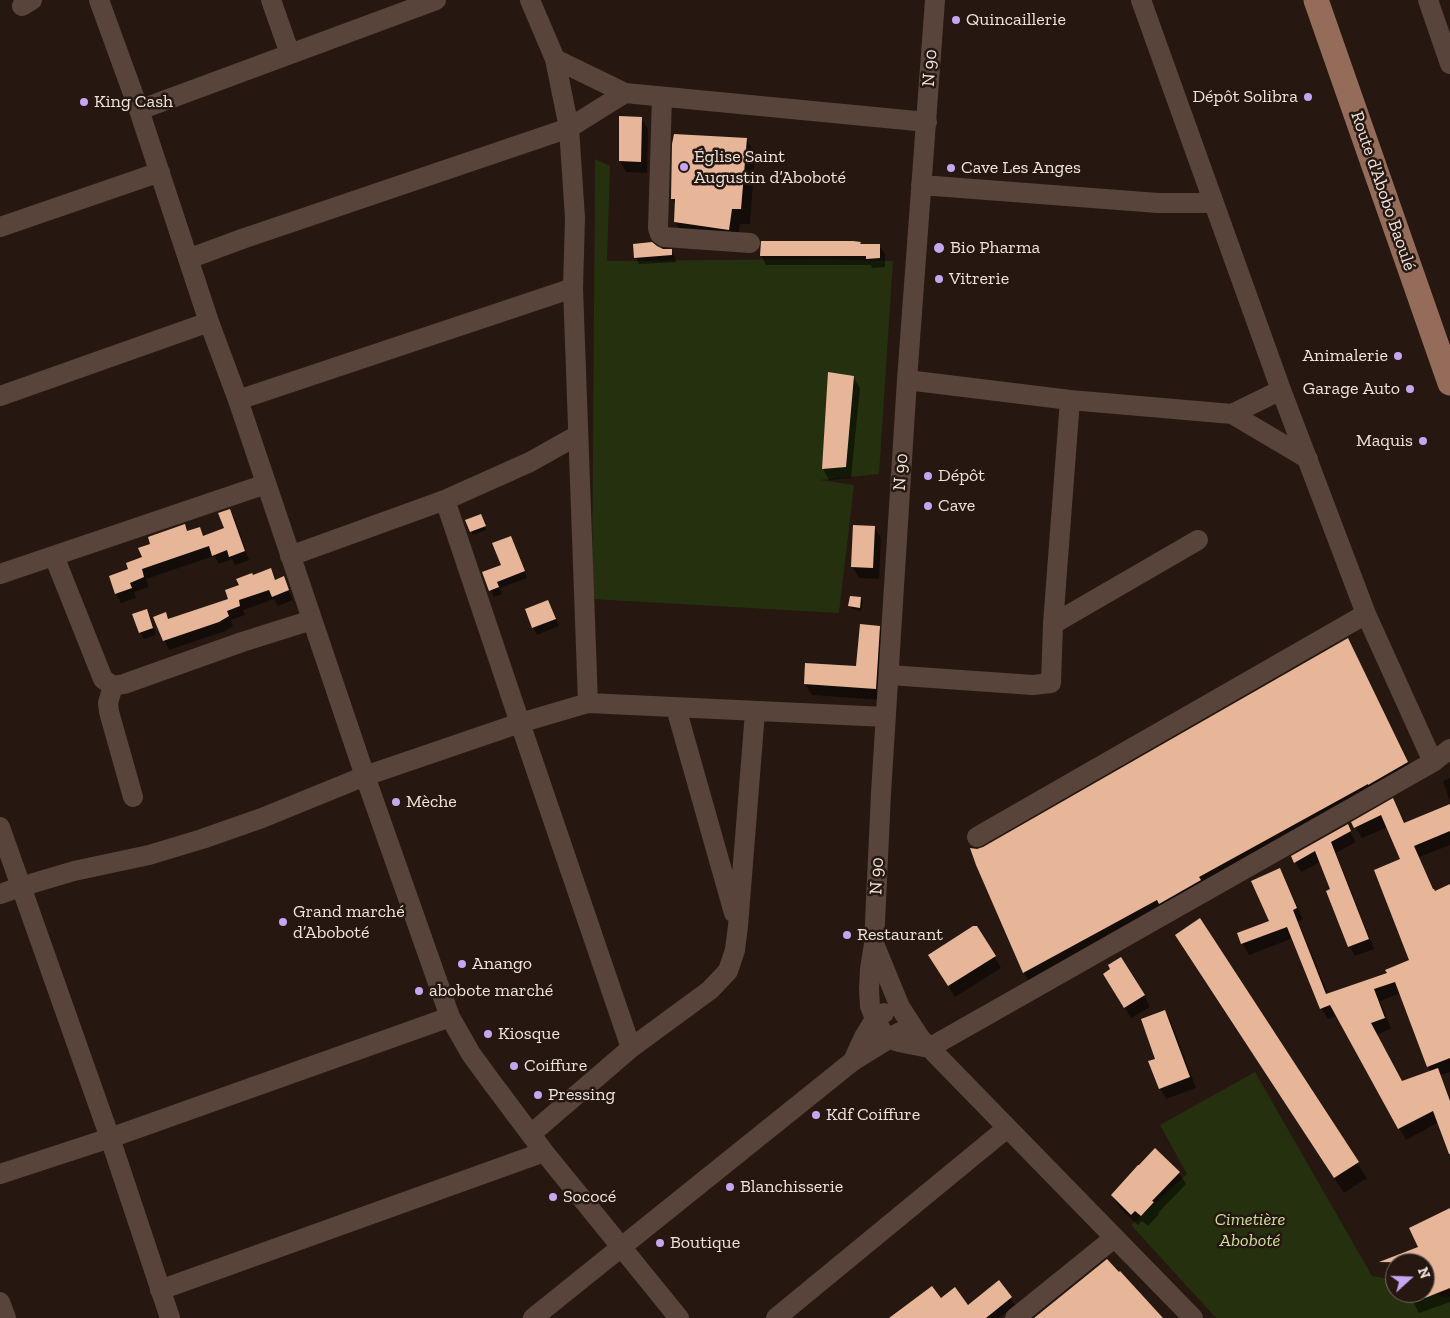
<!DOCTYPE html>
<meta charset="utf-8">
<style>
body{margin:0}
#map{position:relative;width:1450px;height:1318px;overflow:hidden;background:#261810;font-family:"Zilla Slab",serif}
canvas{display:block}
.north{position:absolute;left:1385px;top:1253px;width:50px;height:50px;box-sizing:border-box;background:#261810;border:1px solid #766a62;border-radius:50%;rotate:70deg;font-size:14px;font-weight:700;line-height:20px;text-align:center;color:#eee4de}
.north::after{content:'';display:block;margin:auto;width:18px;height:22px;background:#c5a7f1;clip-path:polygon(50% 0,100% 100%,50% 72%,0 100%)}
</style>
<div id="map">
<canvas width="1450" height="1318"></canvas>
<div class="north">N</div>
</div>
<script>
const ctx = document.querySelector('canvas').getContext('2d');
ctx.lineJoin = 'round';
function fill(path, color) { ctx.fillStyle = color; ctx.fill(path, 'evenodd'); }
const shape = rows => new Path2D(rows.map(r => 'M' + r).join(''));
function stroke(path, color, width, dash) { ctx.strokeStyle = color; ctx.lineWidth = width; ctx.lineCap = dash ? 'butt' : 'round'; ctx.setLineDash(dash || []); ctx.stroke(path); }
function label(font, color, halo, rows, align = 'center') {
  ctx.font = font + ' "Zilla Slab",serif'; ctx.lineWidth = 5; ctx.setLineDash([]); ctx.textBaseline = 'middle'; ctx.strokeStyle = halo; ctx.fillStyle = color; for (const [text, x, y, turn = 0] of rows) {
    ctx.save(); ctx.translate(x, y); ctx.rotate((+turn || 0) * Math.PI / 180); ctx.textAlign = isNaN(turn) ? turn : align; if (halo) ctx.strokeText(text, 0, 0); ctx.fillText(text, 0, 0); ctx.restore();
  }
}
const green = shape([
 [595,159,610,166,607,261,824,259,893,261,879,474,820,480,854,485,839,613,592,599],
 [1255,1072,1372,1276,1395,1280,1395,1293,1425,1293,1425,1288,1446,1298,1450,1296,1450,1318,1216,1318,1131,1225,1187,1174,1160,1125]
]);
const shadow = shape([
 [620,118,641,118,648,129,647,173,626,172,620,161],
 [747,140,755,155,750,224,740,224,737,244,684,237,675,222,676,206,672,199],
 [860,243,861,246,879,245,885,254,885,267,872,268,871,265,766,265,761,255],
 [662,250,671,251,675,258,676,262,639,264,635,257],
 [853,377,860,388,851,478,829,480,823,469],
 [230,510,235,519,249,560,235,565,232,559,219,564,214,556,146,579,149,587,134,592,136,598,121,603,116,594,130,570,143,558,152,544,184,526,188,532,199,528,204,537,225,529],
 [482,518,486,530,473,535,467,521],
 [874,527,881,538,879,579,859,578,852,566],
 [514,544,527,578,500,588,502,594,494,597,483,573,502,565],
 [270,570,276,581,283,578,293,600,278,606,274,599,243,610,245,615,231,620,233,626,225,631,169,650,154,618,166,614,169,620,229,599,240,586,253,576],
 [861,598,863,602,861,611,852,609,850,606],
 [548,601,559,626,537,635,533,628],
 [146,611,151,618,156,635,144,639,140,632],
 [879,627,885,638,882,700,812,695,805,684,857,667],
 [1355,654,1415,776,1032,987,1024,973,977,865,978,850],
 [1450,778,1450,801,1443,781],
 [1393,800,1405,824,1450,805,1450,845,1419,857,1435,892,1450,886,1450,1072,1440,1075,1450,1098,1450,1152,1439,1122,1406,1140,1337,1016,1328,1019,1321,1008,1293,938,1249,955,1242,943,1271,922,1279,869,1286,881,1303,919,1298,921,1328,994,1388,974,1411,960,1402,860,1388,827,1362,838,1355,827],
 [1401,993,1431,1072,1402,1082,1376,1035,1391,1029,1380,1001],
 [1347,826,1356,842,1336,853,1374,949,1355,956,1349,946,1331,890,1320,862,1301,872,1292,857],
 [1199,920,1367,1178,1344,1193,1185,950],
 [977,927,1001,968,955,997,936,966],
 [1112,969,1144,995,1150,1007,1131,1018,1111,985],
 [1165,1011,1171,1022,1196,1088,1166,1099,1160,1088,1157,1059],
 [1179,1173,1186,1184,1158,1213,1159,1214,1148,1226,1142,1221,1138,1225,1119,1207,1112,1195],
 [1450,1209,1450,1302,1419,1313,1409,1293,1425,1293,1425,1263,1398,1263,1395,1257,1420,1248],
 [999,1282,1015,1305,999,1318,892,1318,940,1300,968,1306]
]);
const building = shape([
 [619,116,642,117,641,162,619,161],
 [674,134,747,138,741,209,732,209,729,230,674,222,675,199,671,199,672,144],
 [761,241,853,241,861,242,860,244,880,244,880,258,866,259,866,256,760,256],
 [652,242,657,246,663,249,672,249,672,255,634,258,633,244],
 [828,372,854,376,846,467,822,469],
 [230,509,245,551,229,557,227,550,212,556,209,546,142,569,144,577,130,583,132,588,115,594,109,576,128,569,126,563,142,557,138,548,150,544,148,537,185,524,187,531,200,527,203,536,224,528,218,513],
 [481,514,486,526,470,532,465,520],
 [853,525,875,526,873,568,851,567],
 [511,536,525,571,497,582,499,587,489,591,482,572,501,565,492,543],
 [271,568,275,580,284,576,289,590,272,597,269,590,239,600,240,606,227,611,229,616,219,622,163,641,153,617,166,612,168,619,228,599,225,590,239,585,236,579,252,573,253,575],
 [850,596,861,597,860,608,848,606],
 [548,600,556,619,532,628,525,609],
 [147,609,153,628,139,633,132,614],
 [860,624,880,626,876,689,804,684,805,663,856,666],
 [1348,638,1408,762,1368,785,1368,784,1199,877,1201,880,1159,904,1157,900,1023,973,976,865,970,848,977,849,983,847],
 [1393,798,1404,823,1450,804,1450,831,1414,846,1433,889,1434,889,1435,891,1450,884,1450,1058,1427,1067,1395,982,1374,989,1385,1018,1371,1023,1402,1081,1438,1068,1450,1101,1450,1154,1449,1154,1433,1111,1398,1129,1330,1005,1320,1009,1287,927,1241,944,1237,933,1269,921,1251,881,1280,868,1297,908,1293,910,1326,994,1387,973,1385,970,1409,960,1374,870,1400,859,1381,815,1354,828,1351,822],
 [1348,824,1351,831,1331,842,1369,939,1348,947,1326,891,1330,889,1315,851,1294,863,1291,856],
 [1200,918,1359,1162,1334,1178,1175,935],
 [973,926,977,926,996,956,948,986,928,955],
 [1121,957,1145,995,1124,1008,1103,974,1110,969,1108,965],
 [1165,1010,1190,1077,1159,1089,1148,1061,1155,1059,1141,1019],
 [1155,1148,1180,1172,1152,1201,1154,1202,1141,1216,1135,1211,1131,1215,1111,1195,1138,1165,1139,1165],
 [1450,1208,1450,1288,1425,1298,1425,1263,1379,1262,1418,1247,1409,1228],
 [1107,1259,1119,1272,1120,1271,1163,1318,1034,1318],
 [999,1280,1012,1297,986,1318,889,1318,932,1286,941,1298,955,1287,968,1305]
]);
const minor = shape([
 [99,0,139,110,209,322,238,400,365,776,450,1017,471,1054,493,1084,544,1152,679,1318],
 [271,0,290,54],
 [530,0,555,59,569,128,575,218,573,288,588,703],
 [935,0,907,380,881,793,874,944,870,969,869,989,870,1006,875,1019,882,1031,890,1039,899,1042,929,1048,1433,762,1450,749],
 [1141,0,1281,390,1366,614,1433,762],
 [1428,0,1450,64],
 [22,6,32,0],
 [555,59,625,93,927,122],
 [662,97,658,228,660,234,664,237,750,243],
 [139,110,436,0],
 [921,185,1158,203,1213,203],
 [0,227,160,172],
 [188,259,242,239,569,128,625,93],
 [907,380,1070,400,1232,414,1308,459],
 [0,396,209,322],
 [238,400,573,288],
 [1232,414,1281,390],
 [445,500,520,723,631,1048],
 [54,556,103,679,113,686,124,684,242,642,312,620],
 [290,556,445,500,530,462,578,435],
 [0,574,266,484],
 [1053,624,1198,540],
 [889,675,1033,685,1051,683,1053,624,1070,400],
 [113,686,108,703,109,712,133,797],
 [676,708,734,913],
 [0,827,110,1138,170,1318],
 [977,837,1366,614],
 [0,894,20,887,74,871,149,855,202,839,262,818,365,776,520,723,588,703,886,717],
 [875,946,900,1007,920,1038,1193,1318],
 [853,1061,864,1037,875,1019,884,1013],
 [531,1134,631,1048,710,990,728,971,735,950,738,926,755,712],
 [0,1174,110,1138,450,1017],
 [160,1290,544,1152],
 [0,1302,6,1318],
 [533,1318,853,1061,900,1032],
 [776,1318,1007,1128],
 [1015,1318,1114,1238]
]);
const major = shape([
 [1316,0,1450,383]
]);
const markers = [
 [956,20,5,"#c5a7f1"],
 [1308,97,5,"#c5a7f1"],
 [84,102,5,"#c5a7f1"],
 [684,167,5,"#c5a7f1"],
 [951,168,5,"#c5a7f1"],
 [939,248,6,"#c5a7f1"],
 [939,279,5,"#c5a7f1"],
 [1398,356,5,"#c5a7f1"],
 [1410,389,5,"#c5a7f1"],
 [1423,441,5,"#c5a7f1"],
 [928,476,5,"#c5a7f1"],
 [928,506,5,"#c5a7f1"],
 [396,802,5,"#c5a7f1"],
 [283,922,5,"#c5a7f1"],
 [847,935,5,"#c5a7f1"],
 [462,964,5,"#c5a7f1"],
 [419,991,5,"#c5a7f1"],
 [488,1034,5,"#c5a7f1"],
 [514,1066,5,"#c5a7f1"],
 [538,1095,5,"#c5a7f1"],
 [816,1115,5,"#c5a7f1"],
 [730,1187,5,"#c5a7f1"],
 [553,1197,5,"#c5a7f1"],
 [660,1243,5,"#c5a7f1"]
];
const poiNames = [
 ["Quincaillerie",966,20],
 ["Dépôt Solibra",1298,97,"right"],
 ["King Cash",94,102],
 ["Église Saint",694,157],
 ["Augustin d’Aboboté",694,178],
 ["Cave Les Anges",961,168],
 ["Bio Pharma",950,248],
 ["Vitrerie",949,279],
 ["Animalerie",1388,356,"right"],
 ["Garage Auto",1400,389,"right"],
 ["Maquis",1413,441,"right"],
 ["Dépôt",938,476],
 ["Cave",938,506],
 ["Mèche",406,802],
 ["Grand marché",293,912],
 ["d’Aboboté",293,933],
 ["Restaurant",857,935],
 ["Anango",472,964],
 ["abobote marché",429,991],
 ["Kiosque",498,1034],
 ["Coiffure",524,1066],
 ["Pressing",548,1095],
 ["Kdf Coiffure",826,1115],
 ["Blanchisserie",740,1187],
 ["Sococé",563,1197],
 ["Boutique",670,1243]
];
const streetNames = [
 ["N 90",930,68,-86],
 ["Route d'Abobo Baoulé",1383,191,71],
 ["N 90",901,472,-86],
 ["N 90",877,876,-87]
];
const parkNames = [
 ["Cimetière",1250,1220],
 ["Aboboté",1250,1241]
];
fill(green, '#25300e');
fill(shadow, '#0007');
fill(building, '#e7b699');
stroke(minor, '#58443b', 20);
stroke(major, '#946c59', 25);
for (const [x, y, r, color] of markers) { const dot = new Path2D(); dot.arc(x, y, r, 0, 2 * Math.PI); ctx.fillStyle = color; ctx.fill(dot); stroke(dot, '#261810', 2); }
label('18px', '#eee4de', '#261810', poiNames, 'left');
label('18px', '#eee4de', '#261810', streetNames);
label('italic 18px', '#c9e299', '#261810', parkNames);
</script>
